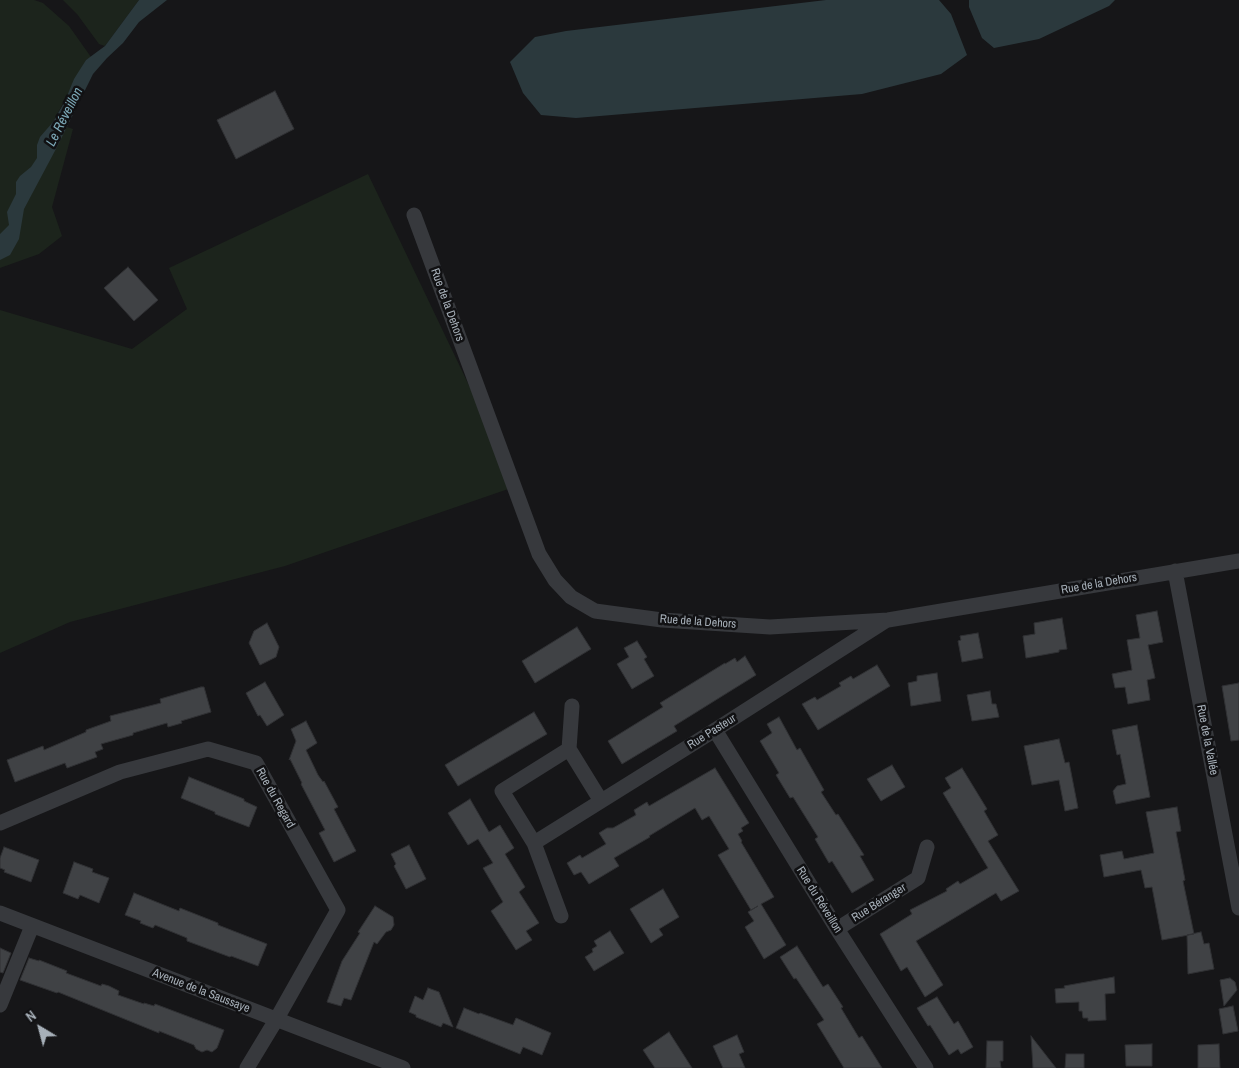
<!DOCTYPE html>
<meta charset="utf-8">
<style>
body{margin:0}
#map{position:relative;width:1239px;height:1068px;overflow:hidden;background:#161618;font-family:"Archivo Narrow",sans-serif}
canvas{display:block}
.north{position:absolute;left:15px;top:1003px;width:50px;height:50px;-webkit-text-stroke:4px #111113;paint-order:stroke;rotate:323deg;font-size:14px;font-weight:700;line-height:20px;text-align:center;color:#a7b0b9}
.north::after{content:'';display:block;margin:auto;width:18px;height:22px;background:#a7b0b9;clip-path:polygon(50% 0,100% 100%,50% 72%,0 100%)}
</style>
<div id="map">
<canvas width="1239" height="1068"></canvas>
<div class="north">N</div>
</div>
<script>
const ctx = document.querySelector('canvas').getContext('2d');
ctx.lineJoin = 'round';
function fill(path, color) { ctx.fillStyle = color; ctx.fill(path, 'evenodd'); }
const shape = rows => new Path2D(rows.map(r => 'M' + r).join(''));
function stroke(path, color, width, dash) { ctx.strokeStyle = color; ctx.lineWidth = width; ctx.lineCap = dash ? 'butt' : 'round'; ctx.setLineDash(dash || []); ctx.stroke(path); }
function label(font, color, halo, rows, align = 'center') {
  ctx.font = font + ' "Archivo Narrow",sans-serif'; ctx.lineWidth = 5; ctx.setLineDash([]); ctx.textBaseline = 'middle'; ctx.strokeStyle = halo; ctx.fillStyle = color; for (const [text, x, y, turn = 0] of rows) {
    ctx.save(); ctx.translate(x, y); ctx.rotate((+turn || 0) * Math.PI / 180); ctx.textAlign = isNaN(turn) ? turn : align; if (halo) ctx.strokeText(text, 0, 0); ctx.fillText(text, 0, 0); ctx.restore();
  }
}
const green = shape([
 [0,0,34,0,43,3,69,26,91,57,86,60,53,122,73,129,52,207,62,236,39,254,0,268],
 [63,0,139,0,105,46,99,44,77,14],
 [368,174,517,486,285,566,70,622,0,653,0,310,132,349,187,309,169,268]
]);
const water = shape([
 [139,0,167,0,139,22,123,43,107,58,93,74,57,147,24,209,19,239,10,255,0,260,0,234,9,225,7,212,16,194,16,182,20,176,31,167,37,158,37,145,40,137,53,122,65,101,74,79,86,60,105,46],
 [826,0,939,0,951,14,967,55,941,74,862,94,576,118,541,115,523,93,510,62,535,37,566,31],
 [969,0,1115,0,1109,6,1039,39,994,48,982,38,969,7]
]);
const building = shape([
 [275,91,294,129,236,159,217,120,275,91],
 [128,267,158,300,134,321,104,288,128,267],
 [1157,611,1163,642,1148,645,1155,678,1147,680,1150,700,1128,704,1125,687,1115,688,1112,674,1132,670,1127,640,1140,638,1136,615,1157,611],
 [1062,618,1067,649,1059,650,1059,652,1026,658,1023,636,1035,634,1034,623,1062,618],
 [267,623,279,647,276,657,260,665,249,643,254,631,267,623],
 [577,627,591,649,535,683,522,661,577,627],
 [978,633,983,658,962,662,958,641,961,640,960,636,978,633],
 [637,641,647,657,644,659,654,676,632,689,617,664,629,657,624,648,637,641],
 [745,656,756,675,674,726,677,731,622,764,608,741,663,707,660,703,725,663,725,664,735,658,737,662,745,656],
 [877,665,890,686,818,730,802,704,815,697,817,700,841,686,839,683,851,676,853,679,877,665],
 [937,673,941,701,911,706,908,683,917,681,917,676,937,673],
 [265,682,284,715,267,726,260,715,258,716,246,693,265,682],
 [1239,683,1239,740,1231,741,1222,686,1239,683],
 [201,687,204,687,211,712,181,721,182,723,168,727,167,723,133,733,133,735,101,744,103,749,95,752,97,757,67,768,65,763,15,782,7,760,43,746,44,750,86,732,86,730,111,721,110,716,161,703,160,699,201,687],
 [990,691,992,704,996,704,999,717,972,721,967,695,990,691],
 [534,712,547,734,458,786,445,765,534,712],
 [779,717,797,750,800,748,824,790,821,792,836,815,838,814,864,855,860,856,874,880,852,893,832,861,829,863,815,839,818,837,793,797,790,798,776,775,779,773,760,741,772,733,767,724,779,717],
 [306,721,317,743,306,750,318,775,323,782,324,781,338,807,334,809,356,851,334,862,319,833,325,830,301,784,302,783,290,759,289,760,296,741,291,729,306,721],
 [1137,725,1150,797,1116,804,1113,791,1117,786,1126,784,1120,754,1117,755,1112,730,1137,725],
 [1059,739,1065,763,1069,762,1078,808,1065,811,1059,780,1032,785,1024,746,1059,739],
 [892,765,905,787,881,801,867,779,892,765],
 [715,768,749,823,741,828,743,831,738,834,742,841,741,842,774,897,761,904,786,945,764,959,745,927,754,921,748,912,758,906,751,910,718,855,729,849,709,816,702,820,695,808,649,836,650,837,614,858,619,866,589,884,581,872,574,875,567,863,580,855,582,858,606,844,599,833,607,828,613,828,636,815,634,810,647,802,649,806,715,768],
 [962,768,987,809,984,811,998,835,988,841,1019,891,1001,901,996,893,916,941,943,985,925,997,907,967,901,971,880,934,912,914,910,910,947,891,946,889,958,881,960,884,988,868,943,793,951,788,945,778,962,768],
 [189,777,244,799,244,801,257,807,249,827,215,814,215,812,181,798,189,777],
 [470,799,489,832,500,825,514,848,505,854,525,887,519,892,539,923,526,931,532,940,516,950,491,911,503,902,483,868,493,863,478,839,468,845,448,813,470,799],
 [1177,807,1181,831,1176,832,1185,880,1183,881,1194,934,1162,940,1152,887,1145,888,1141,870,1104,877,1100,855,1122,851,1124,859,1154,853,1146,812,1177,807],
 [409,845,426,879,406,889,394,866,396,864,391,854,409,845],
 [4,847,39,860,31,882,4,872,5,870,0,868,0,858,4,847],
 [74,862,93,869,92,872,109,878,99,903,80,895,78,899,63,893,74,862],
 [663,889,679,917,659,929,663,935,651,943,630,909,663,889],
 [134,893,179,911,180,908,218,923,218,925,267,944,258,966,231,956,230,957,187,941,187,938,155,925,153,928,140,923,141,921,125,915,134,893],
 [375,906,393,917,394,925,391,930,386,932,377,944,374,942,351,1000,344,998,341,1006,327,1002,342,961,360,933,358,932,375,906],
 [610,931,624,953,594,971,585,957,593,952,592,949,597,946,594,941,610,931],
 [1201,932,1204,944,1209,943,1214,969,1188,974,1187,935,1201,932],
 [797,946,823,987,828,984,843,1007,841,1008,859,1038,862,1036,882,1068,844,1068,817,1024,824,1020,796,978,794,979,780,957,797,946],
 [0,948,11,953,3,973,0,972,0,948],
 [29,958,39,961,39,960,67,971,66,973,101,986,102,984,109,986,119,991,118,995,144,1004,144,1003,154,1006,155,1004,224,1030,217,1048,212,1052,207,1050,202,1052,196,1049,194,1045,159,1031,159,1033,58,992,57,993,20,980,29,958],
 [1114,977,1115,993,1105,994,1106,1020,1088,1021,1088,1018,1083,1018,1082,1011,1079,1011,1079,1002,1056,1003,1055,989,1065,988,1064,986,1114,977],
 [1230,978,1235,982,1237,990,1224,1006,1220,980,1230,978],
 [428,988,439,992,453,1027,443,1023,441,1027,416,1017,416,1015,409,1012,415,996,423,1000,428,988],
 [937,997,954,1024,958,1021,973,1047,961,1054,958,1049,949,1055,930,1025,928,1026,917,1008,937,997],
 [1233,1006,1238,1031,1223,1034,1219,1009,1233,1006],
 [464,1008,479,1014,480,1013,513,1025,516,1018,551,1033,542,1055,523,1047,520,1054,456,1028,464,1008],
 [669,1032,692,1068,655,1068,643,1050,669,1032],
 [737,1035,744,1052,739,1054,745,1068,723,1068,713,1046,737,1035],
 [1031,1036,1056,1068,1033,1068,1031,1036],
 [987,1041,1003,1041,1003,1061,1000,1061,1001,1068,986,1068,987,1041],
 [1152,1044,1152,1066,1126,1066,1125,1045,1152,1044],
 [1219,1044,1220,1068,1198,1068,1198,1045,1219,1044],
 [1066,1054,1084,1054,1084,1068,1065,1068,1066,1054]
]);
const minor = shape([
 [414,215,539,554,555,580,571,597,595,611,662,620,770,627,888,620,1239,561],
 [1175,571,1239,908],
 [715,730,837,929,926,1068],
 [569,749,572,706],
 [0,823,120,772,208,749,256,763,338,910,276,1020,247,1068],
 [534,843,715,730,887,620],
 [0,913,403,1068],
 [561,916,534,843,502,791,569,749,601,801],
 [837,929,918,878,927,847],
 [0,1005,32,926]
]);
const streetNames = [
 ["Rue de la Dehors",447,305,70],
 ["Rue de la Dehors",1099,584,-10],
 ["Rue de la Dehors",698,622,4],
 ["Rue Pasteur",712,732,-32],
 ["Rue de la Vallée",1207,740,79],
 ["Rue du Regard",275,798,61],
 ["Rue du Réveillon",819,900,58],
 ["Rue Béranger",879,903,-32],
 ["Avenue de la Saussaye",201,991,21]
];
const waterNames = [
 ["Le Réveillon",65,117,-63]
];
fill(green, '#1c241c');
fill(water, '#2b393d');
fill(building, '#404245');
stroke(building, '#303134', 1);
stroke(minor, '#37393d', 15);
label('12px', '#a7b0b9', '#111113', streetNames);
label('italic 14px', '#7ca8b7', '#111113', waterNames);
</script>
